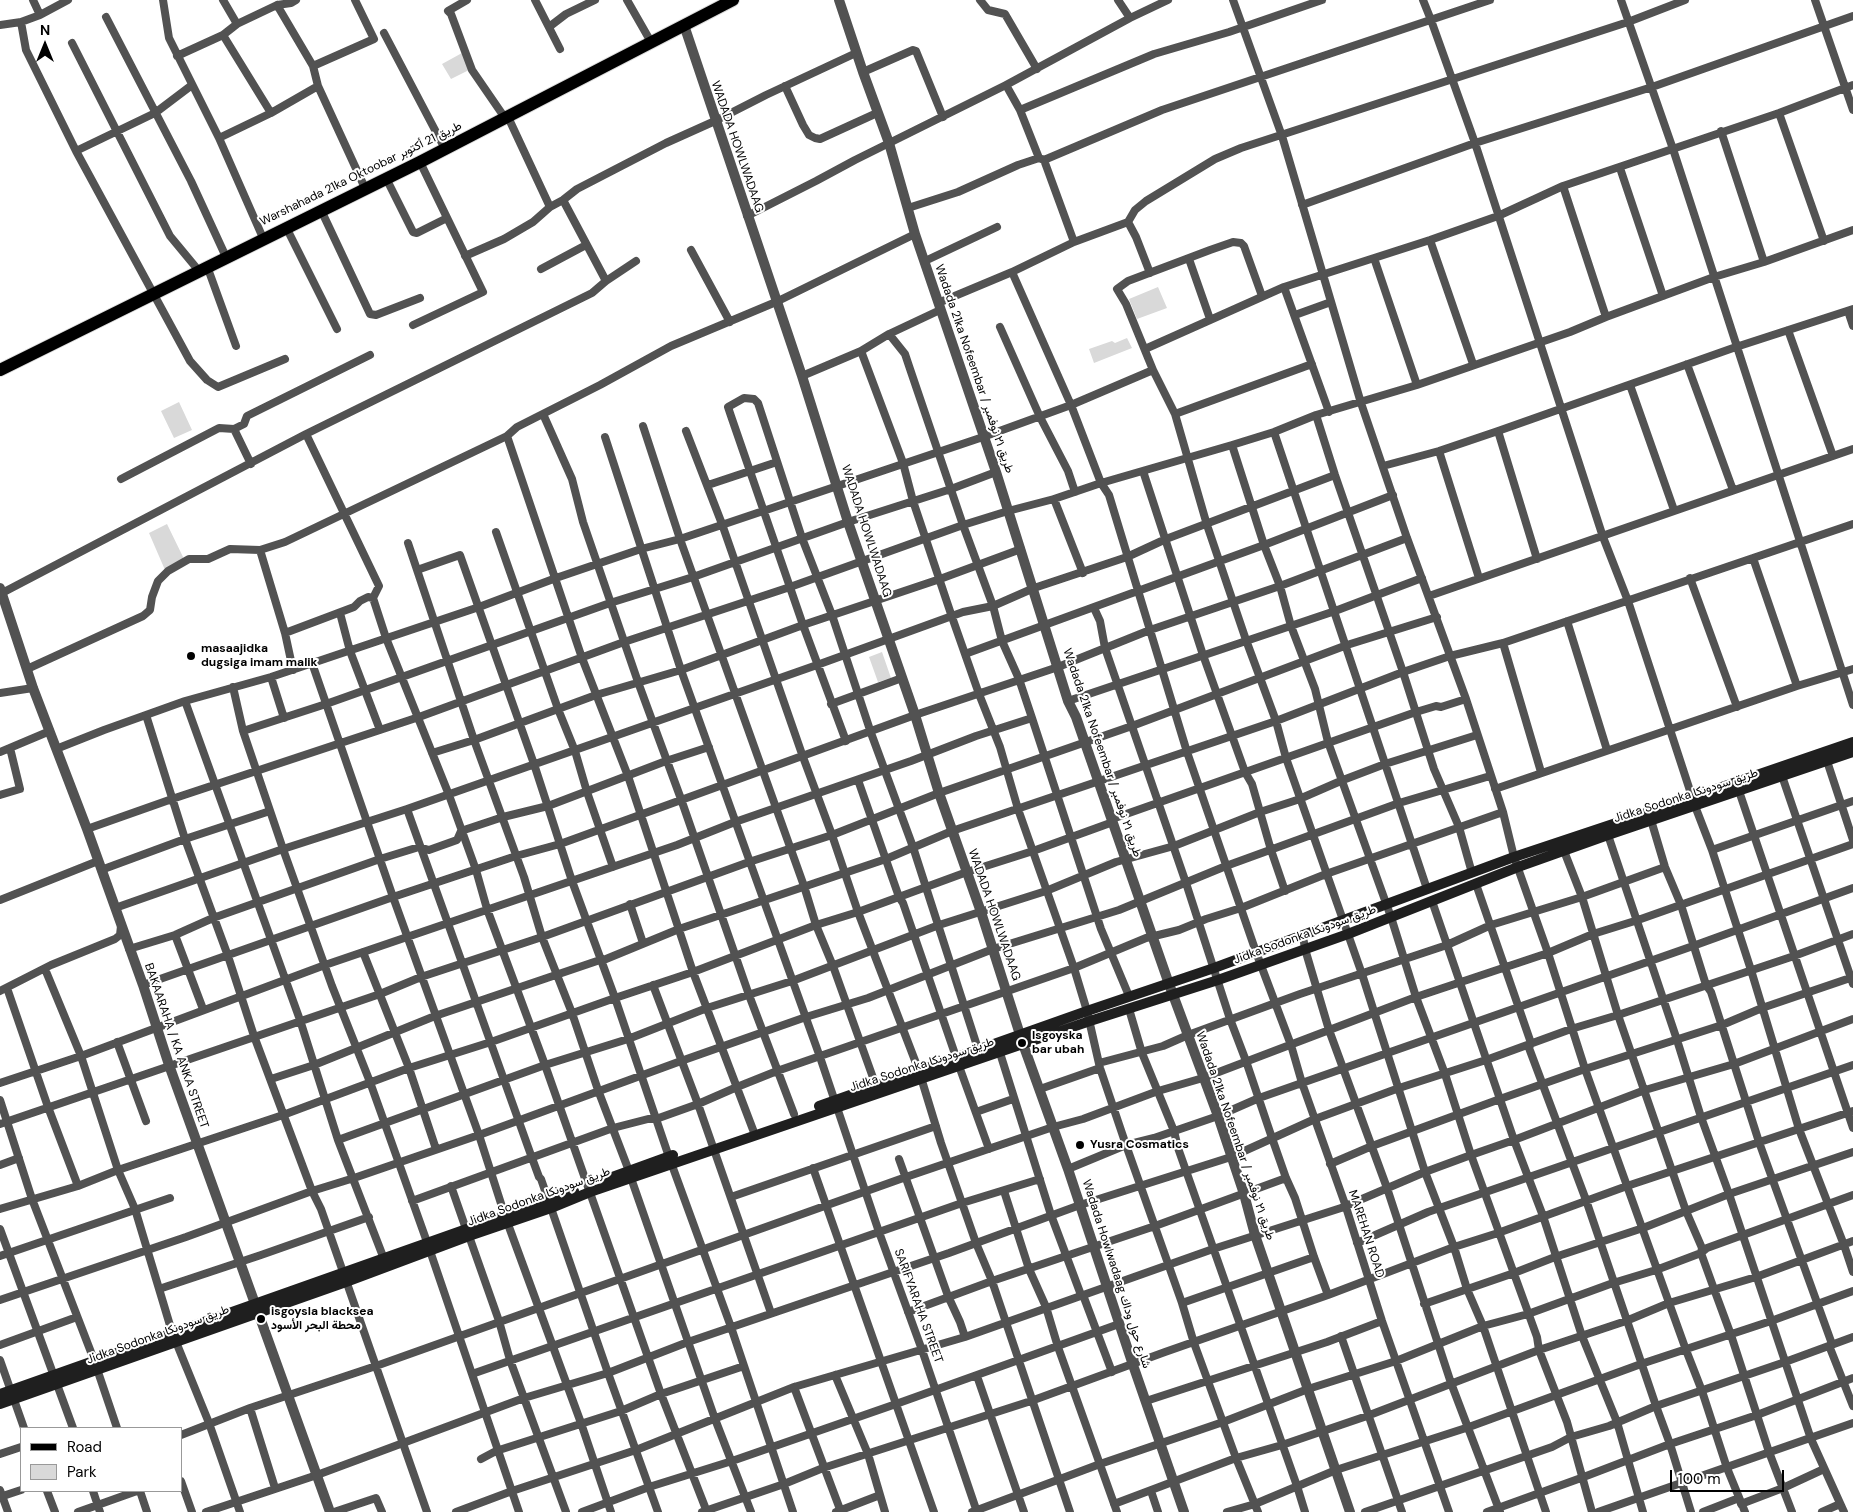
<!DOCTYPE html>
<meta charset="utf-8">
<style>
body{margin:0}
#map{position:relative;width:1853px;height:1512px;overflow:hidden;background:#fff;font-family:"DM Sans",sans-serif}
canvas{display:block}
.legend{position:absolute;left:20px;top:1427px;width:162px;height:65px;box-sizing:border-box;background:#fff;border:1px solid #999;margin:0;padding:6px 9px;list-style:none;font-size:15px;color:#000}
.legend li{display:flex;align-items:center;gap:10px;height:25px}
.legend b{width:25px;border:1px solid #999}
.north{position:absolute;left:20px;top:20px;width:50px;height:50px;-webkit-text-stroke:4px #fff;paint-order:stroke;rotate:0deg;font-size:14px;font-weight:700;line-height:20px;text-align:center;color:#000}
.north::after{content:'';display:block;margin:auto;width:18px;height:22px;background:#000;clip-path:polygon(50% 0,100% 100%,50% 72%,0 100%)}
.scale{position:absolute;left:1670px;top:1470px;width:114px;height:22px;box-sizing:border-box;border:2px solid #000;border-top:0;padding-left:6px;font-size:15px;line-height:18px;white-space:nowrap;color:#000;-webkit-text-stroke:4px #fff;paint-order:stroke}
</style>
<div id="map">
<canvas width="1853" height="1512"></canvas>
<ul class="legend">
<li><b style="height:6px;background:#000"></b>Road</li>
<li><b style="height:14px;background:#d9d9d9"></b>Park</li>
</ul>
<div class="north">N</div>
<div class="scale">100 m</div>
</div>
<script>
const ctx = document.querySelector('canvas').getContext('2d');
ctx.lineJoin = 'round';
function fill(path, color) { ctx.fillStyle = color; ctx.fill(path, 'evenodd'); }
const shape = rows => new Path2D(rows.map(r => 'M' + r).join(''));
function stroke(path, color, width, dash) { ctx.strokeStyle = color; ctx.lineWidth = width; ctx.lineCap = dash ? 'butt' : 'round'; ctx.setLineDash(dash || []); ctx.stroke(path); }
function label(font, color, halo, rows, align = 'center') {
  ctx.font = font + ' "DM Sans",Vazirmatn,sans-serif'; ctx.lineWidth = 4; ctx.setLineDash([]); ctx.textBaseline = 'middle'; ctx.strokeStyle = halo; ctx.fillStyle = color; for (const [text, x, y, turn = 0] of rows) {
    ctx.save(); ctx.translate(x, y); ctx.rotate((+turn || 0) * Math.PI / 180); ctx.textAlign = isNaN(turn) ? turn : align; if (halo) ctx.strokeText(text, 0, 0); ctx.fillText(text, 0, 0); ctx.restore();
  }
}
const green = shape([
 [462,53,471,69,451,79,442,64],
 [1158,287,1167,308,1137,319,1129,299],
 [1127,338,1132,348,1094,363,1089,349,1112,341,1115,343],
 [179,402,192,430,174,438,161,411],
 [167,524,184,559,165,570,149,533],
 [882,652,891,678,878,682,869,657]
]);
const minor = shape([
 [33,0,40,15],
 [163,0,169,38,219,138,263,238],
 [223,0,237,24],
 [467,0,448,11,451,14,472,70,505,118],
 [535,0,560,49],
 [627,0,651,42],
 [980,0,988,10,1005,14,1037,69],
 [1118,0,1130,18],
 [1233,0,1282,136,1361,403,1407,538,1466,699,1503,812,1514,857,1548,953,1585,1069,1686,1350,1702,1391,1727,1468,1745,1512],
 [1423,0,1431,20,1475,143,1603,537,1628,601,1695,806,1712,850,1751,970,1799,1129,1844,1245,1853,1272],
 [1621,0,1673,149,1853,705],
 [1815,0,1853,110],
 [277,5,313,66,318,86,365,188],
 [106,17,191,181,226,257],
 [21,22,26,50,76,151,190,361,207,380,218,387,285,359],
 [0,25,21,22,40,15,68,0],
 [549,27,566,14,595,0],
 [384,33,445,149],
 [223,35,271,113],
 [72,43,170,236,199,271],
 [177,56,223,35,237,24,277,5,291,3,296,0],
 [313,66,374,39,355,0],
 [863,72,913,50,916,51,943,117],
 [1006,85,1020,110,1039,158,1044,160,1074,242],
 [785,86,803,125,809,135,815,138,820,139,877,113],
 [1020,110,1154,54,1229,32,1322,0],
 [1779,113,1824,241],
 [508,117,550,207],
 [1721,131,1764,262],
 [219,138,271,113,318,86],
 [76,151,155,113,192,85],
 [1044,160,1162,110,1490,0],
 [1620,168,1663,296],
 [386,178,413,232,417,233,447,218],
 [1563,186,1606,317],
 [563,200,606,281],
 [1302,205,1475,143,1652,87,1853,16],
 [908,208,958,192,1018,165,1039,158],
 [321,210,370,314,376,315,420,298],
 [747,216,816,181,855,160,1006,85,1130,18,1168,0],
 [1128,222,1136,237,1150,273],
 [286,227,337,329],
 [1430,240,1473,364],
 [691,250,730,322],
 [465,256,504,239,533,222,550,207,563,200,577,189,666,143,715,121,766,95,856,53],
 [1374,258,1417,385],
 [1189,259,1210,319],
 [925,261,997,227],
 [207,266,236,346],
 [541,269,586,245],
 [1012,272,1071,405,1101,483,1109,495,1187,752,1256,952,1291,1045,1302,1083,1345,1204,1382,1321,1449,1512],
 [1284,287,1329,412],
 [1262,296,1244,246,1241,243,1233,242,1210,250,1128,281,1117,289,1126,304,1153,370,1175,414,1207,525,1246,640,1276,721,1286,758,1362,974,1425,1172,1454,1247,1467,1289,1483,1326,1546,1512],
 [938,303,1012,272,1074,242,1128,222,1135,210,1146,201,1215,159,1241,148,1628,22,1685,0],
 [1848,311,1853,326],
 [1295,315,1331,302],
 [413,325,483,292,420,162],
 [1000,327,1040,417,1068,471,1075,492],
 [1788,330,1833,456],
 [889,334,905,354,909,366,963,525,993,606,1002,641,1019,679,1032,718,1101,929,1129,996],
 [1145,349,1284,287,1430,240,1498,216,1563,186,1779,113,1853,85],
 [861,351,903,463,913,501,952,617,979,694,1000,747,1018,809,1074,968,1087,1011,1100,1068,1126,1145,1182,1303,1194,1343,1236,1458,1258,1512],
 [1687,364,1733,490],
 [802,376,861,351,889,334,940,310],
 [1630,385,1674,510],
 [543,414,572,479,583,522,638,682,681,799,749,995,794,1114],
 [1175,414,1312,364],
 [1316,415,1335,475,1403,672,1434,769,1459,827,1472,873],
 [643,426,680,539,804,886,816,925,833,966,876,1086],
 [234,429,251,464],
 [686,431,722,524,803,757,832,835,858,912,919,1071,941,1143,976,1243,992,1281,1070,1512],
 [1498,431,1537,559],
 [1274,432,1427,889],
 [507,436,582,658,628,776,693,972,755,1135],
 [605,437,681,670,820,1057,879,1232,922,1350,977,1512],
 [1232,445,1264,545,1280,586,1291,626,1315,689,1328,742,1391,917,1416,997,1445,1074,1471,1155,1537,1337,1539,1350,1567,1422,1592,1512],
 [1439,451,1479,578],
 [1383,466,1439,451,1498,431,1736,347,1853,309],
 [1143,471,1203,655,1245,772,1252,784,1271,850,1285,891],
 [121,479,219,428,234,429,244,424,247,416,370,355],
 [708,485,777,462],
 [1054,499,1083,573],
 [496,532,558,709,575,751,587,792,613,867],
 [408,543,474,740,524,877,542,937,572,1013,598,1090,629,1171],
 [260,550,285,633,293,670],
 [1753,558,1797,686],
 [417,570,460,555,534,764,572,881,615,998,669,1157,731,1327,793,1512],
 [1690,578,1737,707],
 [2,593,306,434,592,293,606,281,636,261],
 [1429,596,1853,449],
 [373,598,386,638,449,795,476,870,487,909,545,1065,661,1394,707,1512],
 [1094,608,1100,621,1105,648,1186,883,1230,1019,1246,1061,1272,1138,1286,1178,1295,1198,1314,1257,1328,1295],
 [340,613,350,651,380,730],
 [1567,621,1607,750],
 [285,633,354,607,360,601,368,597,373,598,379,586,306,434],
 [1503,643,1541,772],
 [965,654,1264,545,1393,495],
 [312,663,393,897,479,1135,505,1216,581,1423,611,1512],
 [27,669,143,616,150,610,152,597,158,581,168,571,189,559,208,559,230,549,260,550,285,542,507,436,517,427,600,385,671,346,776,302,915,234],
 [271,677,284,718],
 [233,687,243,731,283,849,332,986,370,1082,427,1242,519,1512],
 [0,693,33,688],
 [185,701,300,1020,338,1140,384,1259],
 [1068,701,1335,611,1422,578],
 [831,704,902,678],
 [146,715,185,839,228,956,254,1036,312,1191,321,1209,427,1512],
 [243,731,326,704,610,603,693,577,848,522,951,489,996,472],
 [846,741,803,625,731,416,728,407,744,398,754,399,758,403,802,538,832,615,871,733,913,847,978,1049],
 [56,749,104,730,185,701,271,677,479,607,556,578,641,549,680,539,983,437,1071,405,1153,370],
 [0,752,50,731],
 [432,753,474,740,596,695,681,670,803,625,940,579,1021,549],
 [1827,761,1853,840],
 [1781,773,1853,984],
 [858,780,899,897,903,903,956,1057],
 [1495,789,1797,686,1853,669],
 [1739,791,1853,1128],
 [0,795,20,789,10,748],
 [407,809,532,1158,539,1177,541,1179,608,1373,658,1512],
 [1112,819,1416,712,1436,706,1441,707,1466,699],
 [1651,820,1665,867,1681,905,1706,985,1711,992,1759,1142,1832,1344,1830,1348,1853,1406],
 [87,829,172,799,419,717,624,642,790,587,963,525,1008,511,1054,499,1101,483,1232,445,1274,432,1316,415,1417,385,1570,332,1606,317,1714,277,1764,262,1853,230],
 [1608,835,1677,1040,1701,1117,1729,1194,1811,1439,1844,1512],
 [1712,850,1853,801],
 [1564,851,1582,897,1618,1015,1686,1211,1702,1248,1701,1253,1714,1289,1731,1335,1769,1452,1792,1512],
 [101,870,185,839,270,811],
 [1476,884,1531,1043,1529,1048,1586,1200,1656,1406,1670,1444,1691,1512],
 [0,900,98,861],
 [1432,901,1514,1140,1543,1216,1582,1336,1617,1422,1643,1512],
 [630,904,643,943],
 [115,908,283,849,407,809,817,665,963,612,993,606,1034,588,1127,557,1166,539,1335,475],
 [175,935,203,1009],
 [1303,936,1305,949,1329,1030,1387,1188,1451,1383,1500,1512],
 [129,949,175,935,213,918,380,859,419,847,429,850,457,840,461,831,503,817,548,806,666,761,709,747],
 [363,952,409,1068,436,1149],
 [45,969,81,1056,118,1170,135,1209,172,1332,209,1423,240,1512],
 [143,985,393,897,516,856,560,844,915,715,1058,667,1150,630,1280,586,1407,538],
 [653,985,698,1104,771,1313],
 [7,988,48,1107,78,1186],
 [0,991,51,965,115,939,120,935,121,926],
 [1129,1009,1142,1053,1174,1131,1178,1148,1297,1486,1305,1512],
 [117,1042,146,1121],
 [1000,1053,1051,1215,1081,1295],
 [1099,1063,1163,1046,1188,1035,1300,994,1447,945,1491,925,1582,897,1665,867],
 [959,1066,989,1149],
 [271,1079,314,1065,435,1016,600,960,606,959,679,929,886,859,952,831,1276,721,1403,672,1450,656,1503,643,1853,524],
 [0,1083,81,1056,325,965,677,845,735,822,911,761,976,736,1032,718],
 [1040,1089,1100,1068],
 [0,1100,32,1199,94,1360,117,1428],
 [976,1112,1013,1099],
 [0,1124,380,994,421,977,542,937,749,862,832,835,939,793,1132,726,1347,645,1437,617],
 [338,1140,545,1065,628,1039,707,1008,792,981,939,925,1046,891,1116,862,1174,846,1260,812,1297,800,1343,780,1385,764,1477,735],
 [899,1159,948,1296,960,1322,965,1337],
 [1330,1164,1372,1146,1500,1099,1585,1069,1722,1025,1762,1008,1853,977],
 [0,1165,19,1158],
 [813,1168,934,1512],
 [1068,1169,1126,1145,1154,1138,1218,1116,1259,1098,1693,946,1853,888],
 [631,1178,715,1419,751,1512],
 [451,1186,466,1229],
 [1004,1191,1029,1269,1046,1307,1058,1347,1117,1512],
 [731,1197,936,1126],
 [412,1201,613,1128,648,1119,656,1119,698,1104,737,1087,777,1071,1074,968,1146,938,1179,930,1206,919,1241,908,1326,874,1503,812],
 [0,1209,78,1186,118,1170,283,1115,409,1068,491,1042,615,998,693,972,816,925,858,912,967,872,1033,851,1113,822],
 [0,1229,73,1428],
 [469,1236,499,1321,510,1360,566,1512],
 [1357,1243,1428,1212,1853,1065],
 [0,1256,170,1198],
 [159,1289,261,1255,369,1217],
 [1083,1295,1112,1372],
 [0,1300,186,1237,312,1191,354,1178,479,1135,681,1061,806,1017,868,998,993,949,1119,910,1226,866,1399,803,1490,776],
 [1182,1303,1314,1257],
 [1424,1304,1514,1273,1555,1257,1643,1228,1729,1194,1853,1152],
 [908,1312,992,1281,1155,1226,1286,1178],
 [1341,1336,1402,1512],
 [0,1345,77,1317],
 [0,1360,24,1428],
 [472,1374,962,1203,1040,1179],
 [835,1375,868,1454,885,1512],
 [977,1376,1024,1512],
 [794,1387,841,1512],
 [1146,1401,1327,1342,1382,1321],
 [250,1408,275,1488],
 [181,1435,250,1408,376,1366,906,1177,1053,1127,1083,1119,1158,1091,1203,1078,1416,997,1548,953,1593,934,1638,920,1853,844],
 [0,1454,21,1447],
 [481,1459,496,1451,621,1411,661,1394,744,1366],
 [181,1481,192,1512],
 [0,1490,8,1512],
 [47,1491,55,1512],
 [93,1491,100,1512],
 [140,1491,147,1512],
 [1151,1491,1158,1512],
 [0,1497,21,1490],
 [1114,1504,1236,1458,1282,1445,1367,1416,1539,1350,1626,1321,1669,1303,1756,1277,1853,1241],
 [1741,1504,1783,1488,1824,1469],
 [78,1512,137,1491],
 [206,1512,317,1475,524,1398,608,1373,688,1342,949,1253,1080,1205,1231,1157,1315,1119,1399,1088,1486,1060,1571,1029,1618,1015,1794,956,1853,934],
 [334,1512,376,1498,382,1512],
 [456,1512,512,1491,636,1450,794,1387,965,1337,1213,1249,1341,1208,1425,1172,1471,1155,1514,1140,1645,1090,1734,1064,1853,1019],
 [582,1512,649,1487,732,1461,896,1404,1119,1324],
 [702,1512,784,1484,823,1468,1031,1401,1165,1352,1328,1295,1454,1247,1498,1233,1627,1186,1853,1111],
 [836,1512,880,1495],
 [972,1512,1100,1464,1223,1422,1308,1389,1396,1361,1483,1326,1528,1314,1613,1283,1656,1270,1701,1253,1707,1248,1853,1195],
 [1227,1512,1255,1504,1336,1470,1469,1427,1641,1364,1771,1321,1853,1291],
 [1365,1512,1552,1447,1571,1437,1609,1426,1656,1406,1785,1362,1853,1337],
 [1487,1512,1581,1478,1670,1444,1757,1415,1853,1378],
 [1598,1512,1853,1423],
 [1703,1512,1739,1498],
 [1822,1512,1840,1504]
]);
const tertiary = shape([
 [839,0,863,72,889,143,915,234,996,472,1068,701,1076,717,1169,984,1218,1116,1244,1194,1255,1235,1350,1512],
 [684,25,802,376,848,522,915,715,939,793,981,912,1023,1044,1068,1169,1133,1365,1184,1512],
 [0,588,33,688,87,829,143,985,169,1065,330,1512]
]);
const secondary = shape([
 [819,1106,1087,1011,1214,968,1514,857,1649,812,1853,742],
 [604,1180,673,1155],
 [0,1394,574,1191],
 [0,1404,346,1282,469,1236,551,1208,590,1192,1090,1021,1218,980,1348,934,1518,867,1608,835,1853,752]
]);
const primary = shape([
 [0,370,420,162,733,0]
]);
const markers = [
 [191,656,5,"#000"],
 [1022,1043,5,"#000"],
 [1080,1145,5,"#000"],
 [261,1319,5,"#000"]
];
const streetNames = [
 ["WADADA HOWLWADAAG",737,147,71],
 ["Warshahada 21ka Oktoobar طريق 21 أكتوبر",361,174,-26],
 ["Wadada 21ka Nofeembar / طريق ٢١ نوفمبر",974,369,71],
 ["WADADA HOWLWADAAG",866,531,72],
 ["Wadada 21ka Nofeembar / طريق ٢١ نوفمبر",1102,753,71],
 ["Jidka Sodonka طريق سودونكا",1686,796,-18],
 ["WADADA HOWLWADAAG",994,915,71],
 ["Jidka Sodonka طريق سودونكا",1305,935,-20],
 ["BAKAARAHA / KA ANKA STREET",176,1046,71],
 ["Jidka Sodonka طريق سودونكا",922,1065,-18],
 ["Wadada 21ka Nofeembar / طريق ٢١ نوفمبر",1235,1136,71],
 ["Jidka Sodonka طريق سودونكا",539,1197,-20],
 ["MAREHAN ROAD",1366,1234,72],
 ["Wadada Howlwadaag شارع حول وداك",1116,1274,72],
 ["SARIFYARAHA STREET",918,1306,70],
 ["Jidka Sodonka طريق سودونكا",158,1335,-20]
];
const poiNames = [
 ["masaajidka",201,649],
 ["dugsiga imam malik",201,663],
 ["Isgoyska",1032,1036],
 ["bar ubah",1032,1050],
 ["Yusra Cosmatics",1090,1145],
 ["isgoysla blacksea",271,1312],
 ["محطة البحر الأسود",271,1326]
];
fill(green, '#d9d9d9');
stroke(primary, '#dbdbdb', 14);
stroke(minor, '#525252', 8);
stroke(tertiary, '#525252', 10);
stroke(secondary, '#1f1f1f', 10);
stroke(primary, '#000', 12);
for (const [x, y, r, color] of markers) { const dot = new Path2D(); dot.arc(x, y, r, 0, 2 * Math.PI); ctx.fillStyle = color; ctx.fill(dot); stroke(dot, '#fff', 2); }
label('12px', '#000', '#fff', streetNames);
label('bold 12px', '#000', '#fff', poiNames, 'left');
</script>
